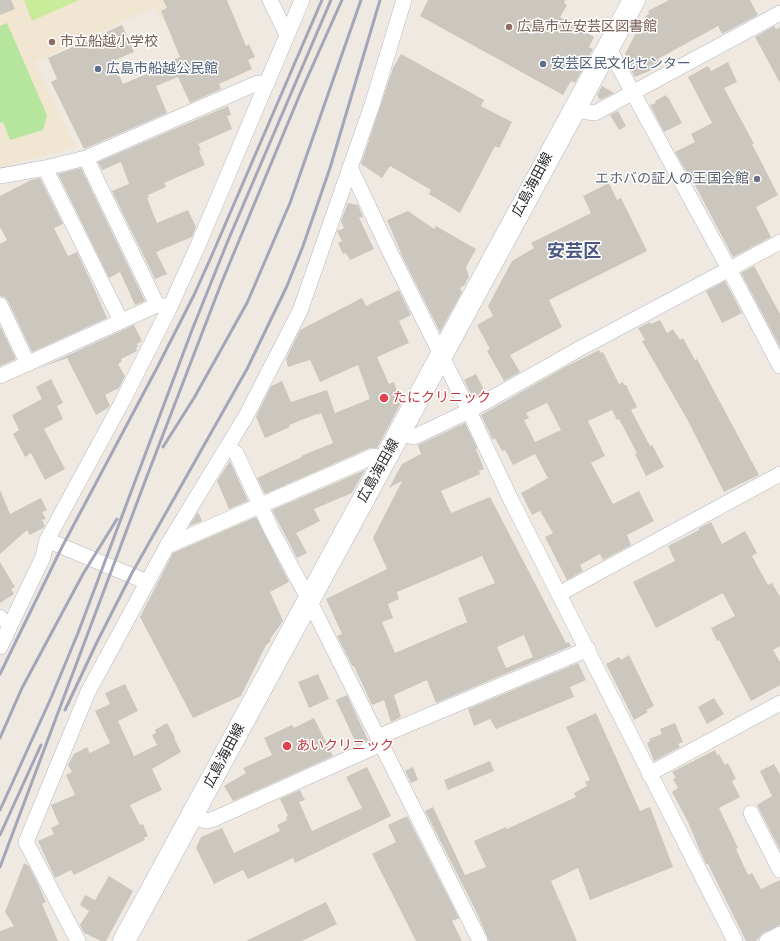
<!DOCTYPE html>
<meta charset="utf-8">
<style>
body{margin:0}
canvas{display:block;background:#efe9e1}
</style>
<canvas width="780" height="941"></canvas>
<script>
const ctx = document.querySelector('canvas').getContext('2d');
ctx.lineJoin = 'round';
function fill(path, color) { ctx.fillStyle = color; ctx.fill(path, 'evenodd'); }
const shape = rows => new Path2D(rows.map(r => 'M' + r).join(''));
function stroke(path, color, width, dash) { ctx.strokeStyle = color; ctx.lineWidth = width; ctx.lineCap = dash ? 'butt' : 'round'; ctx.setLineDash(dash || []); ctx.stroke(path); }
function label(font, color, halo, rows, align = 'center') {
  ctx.font = font + ' "Sofia Sans Condensed","Noto Sans JP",sans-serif'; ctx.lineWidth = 3; ctx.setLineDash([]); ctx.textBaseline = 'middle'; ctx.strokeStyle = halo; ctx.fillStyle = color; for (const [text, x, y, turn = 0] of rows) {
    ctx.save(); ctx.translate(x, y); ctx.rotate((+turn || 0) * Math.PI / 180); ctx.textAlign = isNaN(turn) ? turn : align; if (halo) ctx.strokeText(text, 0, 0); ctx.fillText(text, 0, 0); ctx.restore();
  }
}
const education = shape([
 [0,0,209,0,161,22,155,7,35,62,76,147,0,167]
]);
const green = shape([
 [7,23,47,115,43,130,10,140,3,122,0,123,0,26]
]);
const pitch = shape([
 [24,0,79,0,32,21]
]);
const building = shape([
 [0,0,11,0,15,9,0,15],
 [163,0,227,0,246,46,249,44,255,57,248,60,252,69,219,84,221,89,190,103,178,77,156,86,167,113,84,149,51,82,57,79,48,58,122,25,134,52,113,61,123,84,165,66,164,64,180,57,161,11,167,8],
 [428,0,565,0,564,3,567,5,560,17,594,37,589,47,593,49,575,83,571,81,563,95,420,16],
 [669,0,750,0,758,15,722,34,718,26,658,59,661,66,635,77,627,63,629,62,625,54,641,23,648,20,645,16,649,14,648,11],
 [774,26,776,29,780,27,780,83,755,37],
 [401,54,484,100,481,106,512,122,499,148,495,146,460,213,429,194,431,190,390,166,382,178,361,164,393,68],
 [728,62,737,82,724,88,754,144,752,144,778,195,756,207,771,237,733,257,688,172,687,173,675,152,695,142,691,134,712,123,688,77,708,66,711,71],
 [602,86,614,93,600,100,597,95],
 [666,95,667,98,668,97,682,123,664,132,650,105,656,103,655,101],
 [228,106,231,115,227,116,232,129,198,144,201,150,199,151,205,165,164,183,166,187,148,195,149,198,147,198,157,223,188,210,196,227,192,237,156,252,167,274,155,279,112,191,129,184,121,162,102,170,98,162],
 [618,111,626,126,619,130,610,115],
 [81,168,145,301,135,305,120,272,109,278,58,174],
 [40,178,63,224,54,228,68,256,77,252,93,286,107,318,32,352,8,301,5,297,0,296,0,244,7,240,0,227,0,196,31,180],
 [609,183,617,200,621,198,647,251,549,300,562,327,510,355,520,372,504,381,487,351,490,349,477,325,493,316,488,306,512,261,534,248,531,243,591,213,583,196],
 [348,203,358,205,363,217,359,218,374,249,350,260,346,253,343,254,338,243,342,241,337,231,344,228,341,221],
 [408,211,434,229,436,226,476,249,466,267,469,277,466,281,466,284,460,288,462,292,440,332,403,258,387,220],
 [754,266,780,314,780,347,741,273],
 [725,281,742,313,722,323,706,291],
 [399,290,411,315,399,321,409,343,377,357,389,384,394,382,401,403,377,448,370,448,265,494,257,478,302,457,301,456,333,443,321,413,317,415,317,414,289,425,290,427,265,438,256,417,271,386,282,381,291,402,327,390,335,413,370,399,358,365,320,382,310,360,288,367,286,359,300,330,362,298,366,306],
 [660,320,667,333,673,329,680,340,683,338,695,360,697,359,759,475,724,492,687,419,642,341,645,340,638,328,650,322,651,324],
 [134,325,142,341,137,344,138,347,136,348,137,351,121,359,122,361,118,364,125,376,119,388,105,395,110,405,108,408,96,415,67,358,40,368],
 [0,326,16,359,0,366],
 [599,350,601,353,603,352,619,384,623,382,624,385,626,385,637,407,631,410,650,446,652,445,664,467,646,476,635,454,637,453,619,419,617,420,612,410,588,421,605,456,591,463,613,504,639,491,654,521,627,535,631,545,603,560,600,554,580,565,583,571,567,580,545,537,553,533,540,511,532,515,521,493,548,478,535,454,513,465,505,450,502,451,495,438,493,440,481,415,567,366],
 [547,403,561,430,535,442,524,420,529,418,526,413],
 [476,374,485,392,473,398,464,380],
 [51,379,63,403,57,406,63,419,44,429,65,469,45,480,31,453,25,457,13,434,19,430,12,415,42,399,36,387],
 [465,423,477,448,476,449,484,469,479,471,480,474,441,491,451,513,490,497,566,643,569,642,571,646,436,703,427,680,394,695,401,717,391,722,384,700,372,705,354,666,353,667,337,636,342,634,326,599,387,569,373,538,402,481,389,488,402,464,421,454,418,445],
 [482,556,495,583,458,598,467,622,395,653,382,622,393,618,388,604,399,599,397,592],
 [524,635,533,657,506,668,497,647],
 [230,461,248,501,229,509,217,481],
 [365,470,352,493,314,509,320,521,296,533,307,553,297,558,272,510],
 [0,490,10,514,41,498,47,510,42,512,46,519,42,520,45,526,43,528,30,535,27,530,0,554],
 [198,512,202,521,189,526],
 [256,517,289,582,270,592,283,621,270,639,270,642,266,645,241,696,193,718,140,617,173,553],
 [711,522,722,544,745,531,757,553,752,556,768,585,772,583,780,597,780,646,773,650,780,662,780,685,751,701,719,640,717,641,711,628,735,616,723,593,656,628,633,582,675,561,668,546,699,530,699,528],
 [0,562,15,587,11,589,14,594,0,603],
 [629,655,654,706,646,710,648,712,634,720,606,664,619,657,621,660],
 [578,663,586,680,570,687,574,697,496,729,490,719,474,726,468,709],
 [318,674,329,699,309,708,298,682],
 [125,684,138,711,118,721,134,756,157,745,152,735,156,733,155,730,167,723,175,737,174,738,181,752,152,769,162,790,130,805,140,825,143,824,148,836,144,838,145,840,74,875,71,870,55,878,38,841,54,834,51,828,59,824,51,805,75,795,66,775,72,772,68,765,74,754,87,747,90,753,110,743,95,711,110,704,105,693],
 [347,695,368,740,357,745,336,700],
 [714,698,724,714,707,724,698,707],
 [596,713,640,811,650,807,673,867,590,900,578,868,551,881,577,941,489,941,476,911,425,811,433,807,465,875,486,867,474,841,506,827,507,829,576,797,574,793,587,786,585,782,590,780,566,727],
 [314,718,333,756,233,801,224,786,246,773,243,768,272,755,264,738,292,725,294,728],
 [675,723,683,742,678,744,680,747,654,761,647,743,650,741,649,739,662,734,660,729],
 [715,750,717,755,719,754,725,765,728,763,736,779,732,781,740,797,719,808,738,848,736,849,748,875,752,873,761,889,780,880,780,925,763,933,756,941,746,941,708,864,706,864,700,851,688,822,672,792,678,788,673,779,676,778,672,772],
 [490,761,494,771,448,790,444,780],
 [774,764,780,775,780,850,757,805,772,796,760,771],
 [367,767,391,816,295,863,293,858,248,879,243,870,214,884,196,848,201,837,222,828,234,853,280,831,277,825,287,820,286,817,288,816,280,799,300,790,305,800,299,802,312,831,362,808,346,777],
 [413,767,418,780,411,783,405,771],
 [407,816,459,918,452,921,462,941,416,941,372,854,396,842,388,825],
 [24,863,29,866,39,886,46,902,42,904,58,941,0,941,0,931,14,926,5,912],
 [109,876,133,891,106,941,101,941,84,933,80,925,89,911,80,905,85,895,95,900],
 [326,902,337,924,302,941,246,941]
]);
const street = shape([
 [270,0,287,35],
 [608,47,729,269,780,366],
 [574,110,595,113,780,13],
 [86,158,157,305],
 [350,167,389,250,469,411,511,500,735,941],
 [45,168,121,321],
 [0,176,45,168,86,158,255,84,268,82],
 [0,305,28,364],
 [0,376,157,305,170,307],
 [400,433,414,437,469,411,579,349,780,242],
 [227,447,236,453,272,531,309,600,480,941],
 [47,540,147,582],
 [167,546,374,456,385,460],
 [559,594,780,474],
 [0,617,1,619],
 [0,647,43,557,47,540,122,402,170,307,196,250,302,0],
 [378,737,588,649],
 [649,774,780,703],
 [751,813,780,870],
 [192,817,207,821,214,819,381,744],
 [78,941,26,842,88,692,167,546,246,416,300,311,372,105,404,0],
 [767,941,780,934]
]);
const secondary = shape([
 [124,941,634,0]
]);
const rail = shape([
 [163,447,194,398,247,303,290,203,361,0],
 [0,674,62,547,158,366,194,295,212,255,322,0],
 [65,710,97,642,132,573,247,369,287,286,303,246,330,168,380,0],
 [0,738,22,688,83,574,117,519],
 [0,810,51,698,78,633,192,330,227,243,331,0],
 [0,835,41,745],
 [0,867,144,484,221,284,300,94,342,0]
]);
const markers = [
 [509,27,4,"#8d6e63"],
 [52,42,4,"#8d6e63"],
 [543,64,4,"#5c6f8a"],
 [98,69,4,"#5c6f8a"],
 [757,179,4,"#6b7280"],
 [384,398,5,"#e0444e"],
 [287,746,5,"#e0444e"]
];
const educationNames = [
 ["広島市立安芸区図書館",517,27],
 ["市立船越小学校",60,42]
];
const serviceNames = [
 ["安芸区民文化センター",551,64],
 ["広島市船越公民館",106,69]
];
const worshipNames = [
 ["エホバの証人の王国会館",749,179]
];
const streetNames = [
 ["広島海田線",533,185,-62],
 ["広島海田線",379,471,-61],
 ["広島海田線",225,756,-62]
];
const healthNames = [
 ["たにクリニック",393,398],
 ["あいクリニック",296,746]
];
const districtNames = [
 ["安芸区",574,252]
];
fill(education, '#f0e6d1');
fill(green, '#b6e59e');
fill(pitch, '#c9ec9a');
fill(building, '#cbc7bf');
stroke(street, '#b4b7c1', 16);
stroke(secondary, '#b4b7c1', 23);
stroke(street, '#fff', 15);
stroke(secondary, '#fff', 22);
stroke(rail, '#a3a6b8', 3);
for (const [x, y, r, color] of markers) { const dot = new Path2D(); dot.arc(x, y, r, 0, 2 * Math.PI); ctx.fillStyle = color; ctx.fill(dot); stroke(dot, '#fff', 1.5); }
label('14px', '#785e54', '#fff', educationNames, 'left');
label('14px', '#4e5e75', '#fff', serviceNames, 'left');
label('14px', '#5b616d', '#fff', worshipNames, 'right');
label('14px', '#2e2e2e', '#fff', streetNames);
label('14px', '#be3a42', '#fff', healthNames, 'left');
label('bold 18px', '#4d5680', '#fff', districtNames);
</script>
